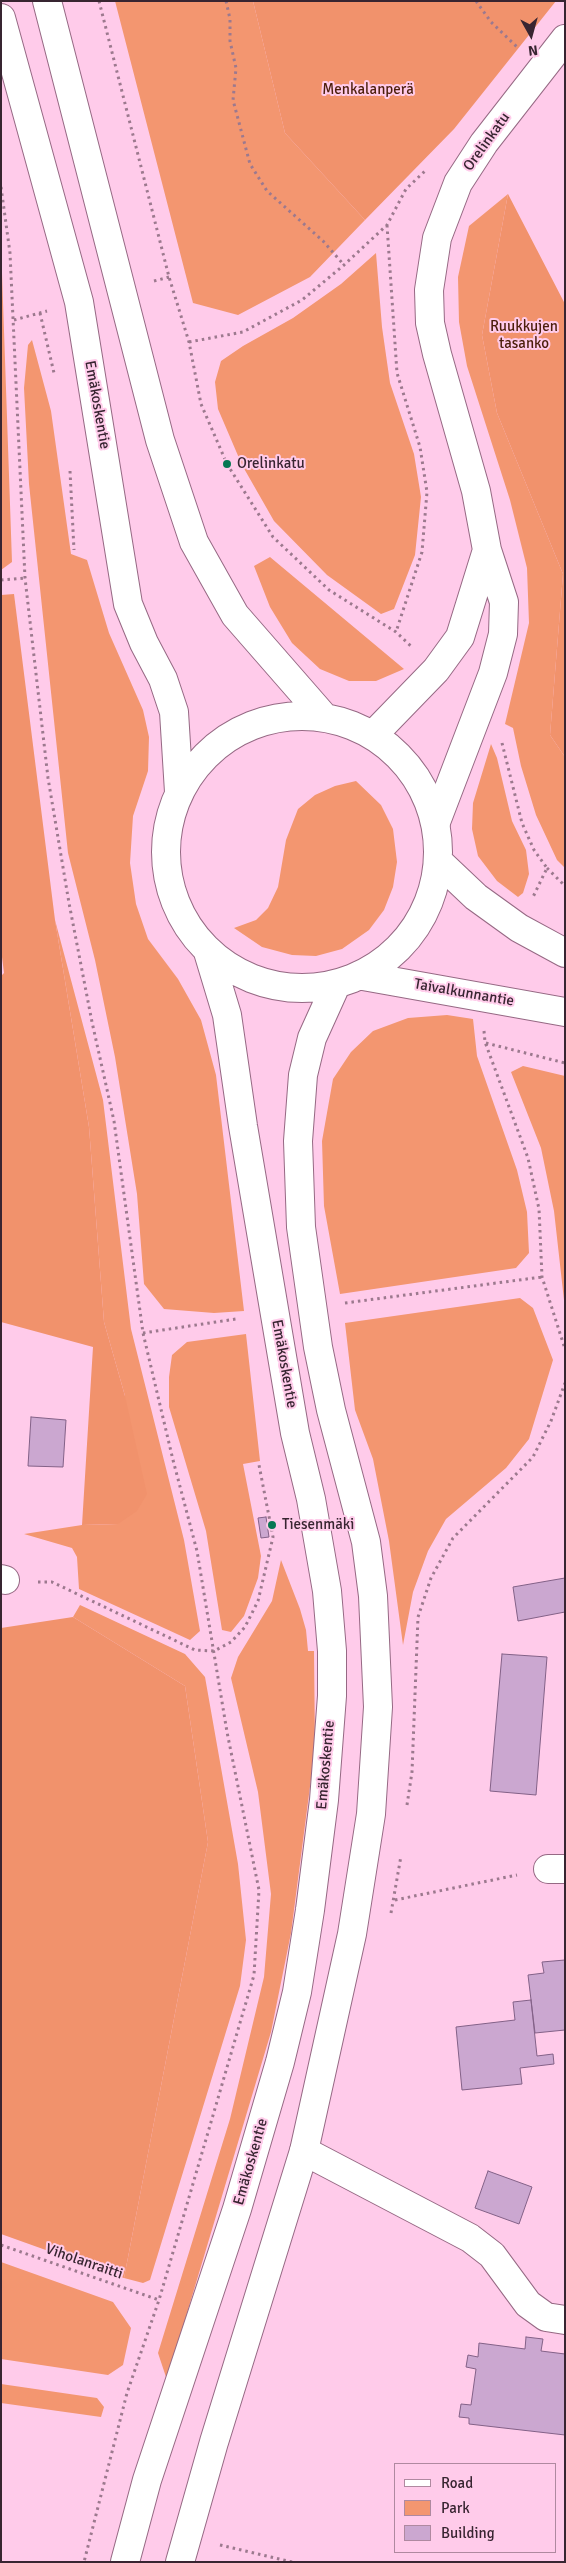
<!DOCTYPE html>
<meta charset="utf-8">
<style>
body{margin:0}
#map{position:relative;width:566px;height:2563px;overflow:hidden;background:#ffcbea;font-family:Signika,sans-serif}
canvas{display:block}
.frame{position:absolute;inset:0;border:2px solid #382531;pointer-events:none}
.legend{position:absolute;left:394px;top:2463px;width:162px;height:90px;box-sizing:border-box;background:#ffcbea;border:1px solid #af89a0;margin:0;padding:6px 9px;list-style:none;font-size:15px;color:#382531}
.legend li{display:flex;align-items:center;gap:10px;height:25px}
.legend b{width:25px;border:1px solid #af89a0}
.north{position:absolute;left:506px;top:10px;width:50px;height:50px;-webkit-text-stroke:4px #ffcbea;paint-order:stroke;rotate:173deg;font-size:14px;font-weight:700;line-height:20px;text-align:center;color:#382531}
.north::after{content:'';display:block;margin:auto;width:18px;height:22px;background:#382531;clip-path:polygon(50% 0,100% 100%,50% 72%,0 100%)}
</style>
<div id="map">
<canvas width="566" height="2563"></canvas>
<div class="frame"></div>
<ul class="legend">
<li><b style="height:6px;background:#fff"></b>Road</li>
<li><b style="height:14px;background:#f39670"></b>Park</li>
<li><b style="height:14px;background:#cba7d0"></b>Building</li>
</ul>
<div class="north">N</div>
</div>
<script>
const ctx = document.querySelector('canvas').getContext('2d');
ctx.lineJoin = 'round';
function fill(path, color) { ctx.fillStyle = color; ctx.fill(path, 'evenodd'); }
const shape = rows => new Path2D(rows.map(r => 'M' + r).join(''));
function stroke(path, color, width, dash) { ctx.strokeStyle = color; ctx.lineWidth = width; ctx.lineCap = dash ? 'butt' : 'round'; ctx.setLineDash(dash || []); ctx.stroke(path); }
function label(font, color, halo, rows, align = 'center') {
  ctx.font = font + ' Signika,sans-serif'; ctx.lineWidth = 4; ctx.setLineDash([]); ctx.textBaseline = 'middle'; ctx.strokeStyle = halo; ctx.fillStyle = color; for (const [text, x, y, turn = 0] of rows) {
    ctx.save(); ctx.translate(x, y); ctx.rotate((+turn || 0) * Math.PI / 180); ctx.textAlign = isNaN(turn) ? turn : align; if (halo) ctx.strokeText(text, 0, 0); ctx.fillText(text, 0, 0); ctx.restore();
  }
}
const green = shape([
 [115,1,253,1,285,133,365,220,310,277,238,315,193,303],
 [508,194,482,335,497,413,563,574,550,735,565,757,565,868,557,860,536,815,521,766,513,728,505,724,529,623,527,568,510,500,467,366,459,322,458,277,469,226],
 [1,244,12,562,1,570],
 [376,253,382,327,390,383,414,454,421,497,415,555,394,609,381,614,327,575,274,521,242,465,218,409,215,382,221,361,243,346,293,318,341,284],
 [32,340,51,411,71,554,87,560,109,633,143,710,149,737,148,771,133,816,130,863,136,904,148,939,178,979,201,1020,216,1075,244,1311,214,1313,164,1309,144,1284,137,1194,115,1057,95,960,68,853,29,484,24,388,28,345],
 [270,557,404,669,376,681,349,681,320,669,292,643,270,607,254,566],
 [491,744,497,758,512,821,526,850,529,874,523,893,518,897,497,881,478,856,472,829,473,803],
 [356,781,381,805,393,829,397,862,393,887,384,910,369,930,342,949,316,956,292,955,262,947,234,928,256,920,268,908,278,887,286,840,298,809,315,795,335,786],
 [55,920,103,1100,131,1329,184,1540,200,1631,190,1640,79,1589,77,1557,72,1548,24,1534,82,1525,118,1524,125,1396,104,1322,89,1127],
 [447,1015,473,1019,477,1056,517,1170,527,1212,529,1253,516,1268,340,1294,324,1206,322,1141,333,1079,351,1052,373,1031,408,1018],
 [523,1066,565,1076,565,1309,554,1211,541,1148,511,1072],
 [520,1298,533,1308,553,1360,529,1439,506,1468,446,1519,428,1551,413,1592,403,1645,389,1541,373,1459,355,1410,345,1323],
 [246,1334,260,1461,243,1464,261,1556,258,1578,244,1616,231,1632,222,1630,206,1531,169,1407,169,1377,172,1355,187,1342],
 [281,1560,300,1609,306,1630,308,1651,314,1651,315,1748,291,1933,271,2032,167,2380,158,2353,230,2119,264,1977,271,1894,258,1792,231,1678,238,1657,272,1601],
 [80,1605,185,1654,205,1677,238,1864,246,1940,240,1986,150,2280,143,2283,124,2278,208,1842,185,1686,73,1617],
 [1,2262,113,2302,131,2328,123,2365,108,2375,1,2359],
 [1,2384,97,2398,104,2407,101,2417,1,2403]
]);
const forest = shape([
 [253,1,556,1,454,129,365,220,285,133],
 [508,194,565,304,565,757,550,735,563,574,497,413,482,335],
 [14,594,55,920,89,1127,104,1322,125,1396,147,1494,137,1511,118,1524,82,1525,93,1347,1,1322,1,976,4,973,1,949,1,595],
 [73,1617,185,1686,208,1842,124,2278,1,2234,1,1628]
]);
const building = shape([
 [31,1417,66,1420,63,1467,28,1466,31,1417],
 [266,1517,269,1537,261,1538,258,1518,266,1517],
 [565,1578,565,1612,518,1621,513,1587,565,1578],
 [502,1654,547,1657,536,1795,490,1791,502,1654],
 [565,1960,565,2030,535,2033,528,1975,544,1973,542,1962,565,1960],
 [531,2000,537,2056,553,2054,554,2064,520,2068,522,2084,462,2090,456,2027,515,2020,513,2002,531,2000],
 [488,2171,532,2187,519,2224,475,2208,488,2171],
 [526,2337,543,2339,541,2351,565,2354,565,2435,469,2424,469,2418,459,2417,461,2404,471,2405,476,2369,466,2367,468,2355,478,2357,479,2343,525,2349,526,2337]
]);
const path = shape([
 [99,1,169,277,189,342,201,404,227,464,273,537,329,590,396,632,413,648],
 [226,1,230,19,230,41,236,68,233,100,250,164,267,191,323,241,344,265],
 [476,1,491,22,517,47],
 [1,187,10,253,25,578,48,778,69,903,92,1022,114,1121,143,1333,173,1460,197,1551,227,1732,259,1890,254,1975,159,2300,127,2393,84,2562],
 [387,225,397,373,420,447,427,492,422,552,396,632],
 [154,281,169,277],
 [40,313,54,373],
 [14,320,47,311],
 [189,342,243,332,302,300,344,265,387,225,406,189,425,171],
 [70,471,74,550],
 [1,580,25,578],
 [502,743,522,823,534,850,547,868,533,897],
 [547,868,565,886],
 [484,1031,485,1042,528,1158,539,1209,542,1277,565,1349],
 [486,1043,565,1063],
 [345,1303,542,1277],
 [143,1333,236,1319],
 [38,1582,52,1582,195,1650,214,1651,231,1642,245,1627,258,1601,273,1537,259,1465],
 [407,1805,412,1772,418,1617,431,1578,453,1538,533,1457,551,1421,565,1383],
 [395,1900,517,1875],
 [391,1913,401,1856],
 [1,2245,159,2300],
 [220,2545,292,2562]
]);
const minor = shape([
 [373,735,436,670,460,637,487,550],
 [436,822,493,673,503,634,504,602,487,550,476,491,437,354,430,323,429,290,437,238,458,183,484,143,565,39],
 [1,1579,5,1580],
 [548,1869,565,1869],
 [304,2151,470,2238,492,2255,528,2304,546,2317,565,2320]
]);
const major = shape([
 [47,1,160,440,194,542,235,615,324,717],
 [1,18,79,302,128,604,144,643,163,679,174,712,179,792],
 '166 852a136 136 0 1 1 272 0a136 136 0 1 1-272 0Z',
 [439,862,476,897,519,928,565,953],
 [363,976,565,1012],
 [125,2562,147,2480,237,2209,280,2062,297,1992,310,1910,324,1800,332,1696,332,1651,327,1591,311,1499,295,1433,243,1126,227,1015,208,952],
 [180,2562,214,2442,304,2151,352,1934,371,1814,378,1707,373,1596,366,1542,331,1410,318,1347,301,1227,298,1141,303,1075,312,1038,336,985]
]);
const markers = [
 [227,464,5,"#077752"],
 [272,1525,5,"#077752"]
];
const parkNames = [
 ["Menkalanperä",368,90],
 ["Ruukkujen",524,327],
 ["tasanko",524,344]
];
const streetNames = [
 ["Orelinkatu",487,142,-54],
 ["Emäkoskentie",97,405,80],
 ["Taivalkunnantie",464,993,10],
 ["Emäkoskentie",284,1364,80],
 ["Emäkoskentie",326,1765,-85],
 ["Emäkoskentie",251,2162,-74],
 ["Viholanraitti",84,2262,19]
];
const poiNames = [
 ["Orelinkatu",237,464],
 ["Tiesenmäki",282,1525]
];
fill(green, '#f39670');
fill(forest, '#f1926c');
fill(building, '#cba7d0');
stroke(building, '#836187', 1);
stroke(minor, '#966984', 30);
stroke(major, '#966984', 30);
stroke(path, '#9c798e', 3, [2.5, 4]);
stroke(minor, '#fff', 28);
stroke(major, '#fff', 28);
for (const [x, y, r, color] of markers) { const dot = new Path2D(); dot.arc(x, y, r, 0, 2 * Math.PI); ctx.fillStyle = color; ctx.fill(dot); stroke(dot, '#ffcbea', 2); }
label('15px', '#4b1e0a', '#ffcbea', parkNames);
label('15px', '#382531', '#ffcbea', streetNames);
label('15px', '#382531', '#ffcbea', poiNames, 'left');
</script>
